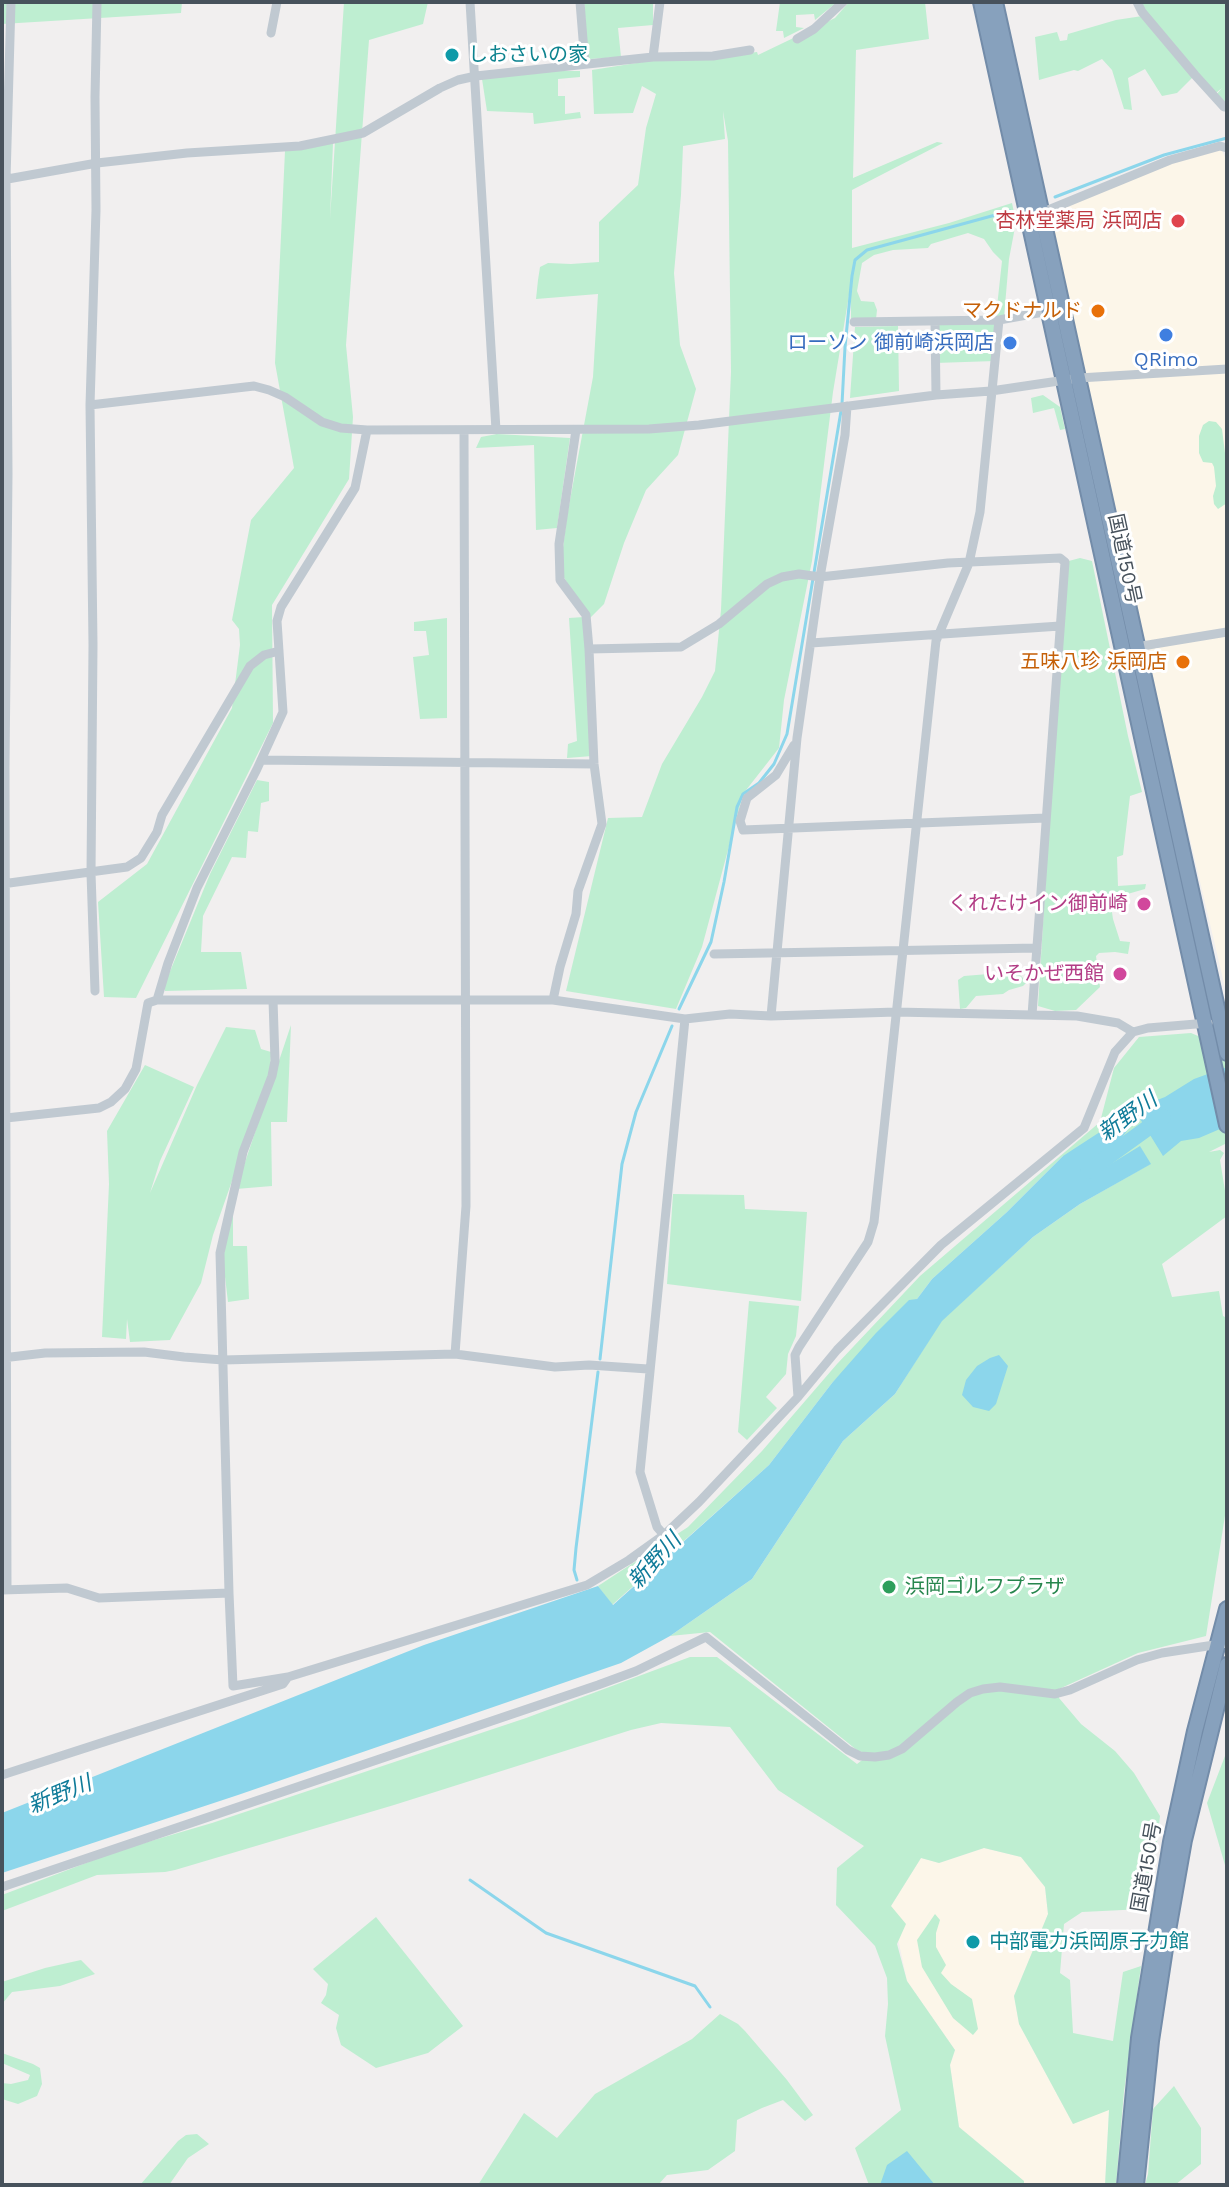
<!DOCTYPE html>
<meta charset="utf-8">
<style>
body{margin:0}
#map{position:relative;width:1229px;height:2187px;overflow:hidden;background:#f1efef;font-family:"Work Sans",sans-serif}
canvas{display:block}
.frame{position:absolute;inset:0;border:4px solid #47525c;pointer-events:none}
</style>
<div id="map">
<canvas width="1229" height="2187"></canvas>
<div class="frame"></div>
</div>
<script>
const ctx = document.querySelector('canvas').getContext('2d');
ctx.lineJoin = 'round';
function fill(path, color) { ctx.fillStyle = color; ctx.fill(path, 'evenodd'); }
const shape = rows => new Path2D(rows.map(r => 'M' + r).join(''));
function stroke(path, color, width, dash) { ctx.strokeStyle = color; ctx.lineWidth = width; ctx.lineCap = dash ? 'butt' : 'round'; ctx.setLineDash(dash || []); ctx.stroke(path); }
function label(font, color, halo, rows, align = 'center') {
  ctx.font = font + ' "Work Sans","Noto Sans JP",sans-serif'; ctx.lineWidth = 6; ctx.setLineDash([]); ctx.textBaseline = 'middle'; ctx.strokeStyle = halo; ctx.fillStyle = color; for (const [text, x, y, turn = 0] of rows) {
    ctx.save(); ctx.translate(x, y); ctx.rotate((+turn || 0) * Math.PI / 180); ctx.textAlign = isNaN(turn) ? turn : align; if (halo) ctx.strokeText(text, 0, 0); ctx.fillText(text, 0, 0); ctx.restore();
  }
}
const commercial = shape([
 [1220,146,1227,162,1227,996,1148,661,1048,210],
 [984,1848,1021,1857,1045,1887,1048,1914,1014,1996,1019,2024,1073,2124,1109,2109,1105,2185,1024,2185,1024,2181,959,2127,950,2065,955,2050,907,1981,891,1906,921,1858,939,1863]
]);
const green = shape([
 [2,2,182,2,181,13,2,24],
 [344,2,428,2,423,24,369,40,346,345,353,417,349,479,272,605,273,723,136,998,104,997,98,902,147,864,232,708,240,645,239,629,232,620,251,520,294,468,275,363,285,151,333,143,330,219],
 [584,2,653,2,653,25,618,28,621,57,590,59,588,57],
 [780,2,837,2,815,20,814,14,796,15,796,27,804,28,784,38,783,31,776,31],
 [849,2,925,2,929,39,856,50,853,178,937,142,943,143,852,190,852,248,949,223,1012,203,1016,222,1009,259,1004,317,996,316,1002,261,993,252,984,239,968,233,931,244,928,248,893,250,874,255,862,263,857,291,861,301,874,302,877,310,876,319,851,320,851,283,833,392,812,561,784,700,779,748,743,794,702,947,676,1009,566,991,608,818,642,817,662,764,702,697,715,671,721,610,731,372,728,141,723,111,725,139,683,146,681,195,674,273,680,345,696,389,678,455,646,490,624,543,604,604,589,619,560,571,567,516,593,377,598,294,536,299,538,280,540,267,548,263,571,264,599,262,599,222,638,185,646,128,656,94,642,86,633,113,594,114,592,70,649,61,716,57,757,52,758,55,835,18],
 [1142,2,1227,2,1227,106,1216,95,1222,88,1216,93,1195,75,1177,93,1162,96,1145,69,1128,78,1132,110,1124,109,1112,70,1102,59,1078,71,1074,70,1039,80,1035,37,1057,32,1060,41,1067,40,1068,34,1116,20,1149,15,1140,3],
 [553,71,580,71,580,77,558,79,558,96,565,96,565,114,580,112,581,118,534,124,533,113,487,111,482,79],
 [994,320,995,361,935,363,938,321],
 [898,326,899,391,850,398,855,327],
 [1043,395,1060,407,1065,429,1060,430,1054,408,1033,413,1031,398],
 [1209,421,1216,422,1222,429,1226,461,1227,503,1218,509,1214,504,1213,496,1216,486,1214,467,1212,463,1203,462,1199,453,1199,436,1203,425],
 [497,434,570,438,557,528,536,530,534,445,476,448,481,437],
 [1080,558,1092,561,1128,736,1142,792,1130,796,1123,855,1117,857,1118,886,1146,884,1145,889,1110,899,1113,919,1120,941,1130,942,1128,954,1115,952,1099,953,1096,956,1100,987,1076,1010,1055,1011,1038,1006,1065,562],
 [584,617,592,756,567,758,568,744,577,741,569,618],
 [447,618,447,718,420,719,413,657,429,655,426,631,414,631,414,622],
 [257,780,269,782,269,801,261,803,258,832,248,831,246,858,232,857,203,916,201,952,241,952,247,989,165,991,164,986,210,874],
 [1013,972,1019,974,1027,982,1023,986,1009,990,1003,994,976,996,966,1008,960,1009,958,980,964,976],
 [291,1025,287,1122,271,1122,272,1186,236,1189],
 [226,1027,255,1030,261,1049,271,1052,270,1073,213,1235,201,1283,170,1340,130,1342,127,1319,126,1339,102,1337,109,1184,107,1131,145,1065,194,1087,160,1161,150,1193,197,1085],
 [1191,1033,1227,1048,1227,1143,1209,1152,1220,1150,1224,1153,1220,1160,1227,1203,1227,1216,1162,1264,1172,1297,1219,1291,1223,1316,1227,1318,1227,1503,1206,1636,1138,1653,1059,1689,1059,1698,1081,1724,1115,1751,1134,1773,1160,1816,1154,1869,1143,1909,1082,1912,1064,1924,1060,1973,1070,1980,1073,2033,1113,2041,1123,1972,1141,1966,1124,2092,1116,2185,1105,2185,1109,2110,1073,2124,1019,2024,1014,1996,1048,1914,1045,1887,1021,1857,984,1848,939,1863,921,1858,891,1906,906,1924,897,1944,907,1981,955,2050,950,2065,959,2127,1024,2181,1024,2185,869,2185,855,2148,901,2110,885,2036,888,2004,887,1978,875,1946,836,1905,837,1868,864,1846,778,1790,730,1727,661,1723,631,1730,394,1805,175,1870,165,1872,97,1875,2,1911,2,1895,120,1850,212,1823,526,1718,690,1657,717,1657,857,1764,870,1754,858,1751,710,1632,670,1636,752,1579,843,1441,895,1394,941,1321,1033,1237,1080,1204,1150,1164,1140,1147,1089,1178,1063,1156,1007,1212,932,1279,917,1299,832,1383,769,1465,612,1605,598,1586,688,1527,762,1451,837,1364,920,1276,1100,1122,1114,1068,1139,1037],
 [673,1194,744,1195,745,1209,807,1212,801,1301,667,1284],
 [233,1195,233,1246,247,1246,249,1299,228,1302,223,1260],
 [749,1301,799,1306,796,1336,788,1354,786,1374,766,1397,777,1408,747,1440,738,1432],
 [1225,1756,1227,1757,1227,1872,1207,1803],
 [935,1914,940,1920,936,1933,936,1947,946,1965,941,1973,951,1984,972,1999,978,2029,973,2035,953,2018,922,1967,917,1940],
 [376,1917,463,2026,428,2053,376,2068,341,2045,336,2028,339,2015,321,2003,326,1995,328,1984,313,1969],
 [81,1960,95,1974,60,1986,12,1992,2,2004,2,1982,45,1968],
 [720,2014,738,2024,745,2031,787,2080,813,2115,805,2121,783,2100,762,2108,737,2120,735,2151,708,2170,667,2175,658,2185,478,2185,524,2113,557,2138,595,2094,692,2039],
 [2,2053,33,2064,40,2068,42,2084,37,2096,18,2104,2,2099,2,2083,11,2084,28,2080,30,2075,2,2063],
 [1174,2086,1201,2128,1201,2164,1175,2185,1145,2185,1148,2174,1153,2109],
 [197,2134,209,2144,188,2158,169,2185,140,2185,178,2141,186,2135]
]);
const water = shape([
 [1227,1067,1227,1126,1199,1138,1181,1141,1163,1156,1134,1109,1165,1097,1194,1079],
 [1123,1117,1131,1126,1091,1176,1140,1146,1151,1164,1080,1204,1033,1237,942,1321,895,1394,843,1441,752,1579,670,1636,621,1663,238,1795,2,1873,2,1813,424,1645,598,1586,613,1605,769,1465,832,1383,876,1333,909,1300,917,1299,932,1279,1007,1212,1063,1156],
 [999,1355,1008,1366,996,1404,989,1411,973,1407,962,1395,966,1380,977,1366,990,1358],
 [907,2151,935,2185,880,2185,887,2165]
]);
const stream = shape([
 [1055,197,1164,155,1227,138],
 [842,404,845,347,852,276,855,260,867,250,1010,211],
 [679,1009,711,942,724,882,737,807,743,794,759,783,774,764,787,734,841,411],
 [600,1359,622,1164,636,1112,672,1026],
 [577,1580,574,1570,576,1548,598,1372],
 [470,1880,546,1933,695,1986,710,2007]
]);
const river = shape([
 [1088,1171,1163,1117]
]);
const minor = shape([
 [470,2,496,430],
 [580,2,585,64],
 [1137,2,1142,12,1195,75,1224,107,1227,107],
 [271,33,277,2],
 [797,39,814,29,843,2],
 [653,57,660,2],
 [2,180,97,163,187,153,300,146,363,133,440,88,458,80,476,76,653,57,713,56,750,50],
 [1041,213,1170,160,1220,146,1227,148],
 [935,321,936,395],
 [854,322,999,320,1049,311],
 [90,405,254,386,269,390,285,397,322,422,341,428,367,430,649,429,699,425,936,395,991,391,1079,378,1227,369],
 [811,643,1060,626],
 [1136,647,1227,632],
 [589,649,681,647,719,624,767,584,782,577,799,574,820,577,948,563,1060,558,1065,562,1032,1015],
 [794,745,776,775,747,798,740,821,743,830,1046,818],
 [261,760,594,764],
 [2,884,112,869,127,867,141,858,157,832,162,815,250,666,264,655,279,651],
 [714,954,1037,948],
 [95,991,91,873,93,645,90,405,96,210,95,97,97,2],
 [157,1000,168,963,197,888,257,769,283,712,277,621,281,607,355,488,367,430],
 [273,1000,275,1061,272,1076,243,1152,220,1253,229,1593,233,1686,288,1677],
 [553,1000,560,967,576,914,578,891,602,824,594,764,589,649,586,615,560,580,559,544,576,430],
 [771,1016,797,738,820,577,845,435,847,406],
 [6,1118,99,1108,111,1102,125,1089,136,1069,148,1003,157,1000,553,1000,685,1019,730,1014,771,1016,896,1012,1077,1016,1118,1023,1133,1032],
 [455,1354,466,1206,464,430],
 [2,1358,45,1353,144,1352,184,1357,223,1360,455,1354,555,1367,589,1365,648,1369],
 [798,1397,795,1355,799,1347,868,1242,874,1222,936,641,969,563,980,512,999,320],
 [664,1535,657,1527,640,1472,685,1019],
 [2,1590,67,1588,99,1598,229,1593],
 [7,1590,5,767,8,474,6,179,11,2],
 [2,1775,283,1684,288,1677,587,1585,629,1560,664,1535,699,1502,798,1397,837,1350,941,1245,1084,1128,1115,1052,1133,1032,1148,1028,1208,1023],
 [2,1887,598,1685,636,1671,706,1637,848,1750,860,1756,875,1757,889,1755,902,1749,957,1702,970,1693,983,1689,1000,1687,1055,1694,1070,1690,1137,1660,1162,1653,1227,1643]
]);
const highway = shape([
 [981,2,1227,1125],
 [995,2,1227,1053],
 [1125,2185,1139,2038,1171,1842,1195,1731,1227,1609],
 [1136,2185,1151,2041,1166,1942,1184,1840,1227,1665]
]);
const markers = [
 [452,55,8,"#0f9aa8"],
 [1178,221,8,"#e0444e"],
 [1098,311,8,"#e8710a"],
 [1166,335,8,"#3f7fe0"],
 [1010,343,8,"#3f7fe0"],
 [1183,662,8,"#e8710a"],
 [1144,904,8,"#d1479c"],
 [1120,974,8,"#d1479c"],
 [889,1587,8,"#2e9e5b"],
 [973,1942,8,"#0f9aa8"]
];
const cultureNames = [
 ["しおさいの家",468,55],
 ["中部電力浜岡原子力館",989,1942]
];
const healthNames = [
 ["杏林堂薬局 浜岡店",1162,221]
];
const foodNames = [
 ["マクドナルド",1082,311],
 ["五味八珍 浜岡店",1167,662]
];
const shopNames = [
 ["ローソン 御前崎浜岡店",994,343],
 ["QRimo",1166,360,"center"]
];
const streetNames = [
 ["国道150号",1124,559,78],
 ["国道150号",1147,1867,-80]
];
const hotelNames = [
 ["くれたけイン御前崎",1128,904],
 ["いそかぜ西館",1104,974]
];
const leisureNames = [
 ["浜岡ゴルフプラザ",905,1587]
];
const waterNames = [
 ["新野川",1128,1117,-36],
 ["新野川",655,1561,-48],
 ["新野川",60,1795,-22]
];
fill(commercial, '#fcf6e9');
fill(green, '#beeed1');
fill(water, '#8cd6eb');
stroke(stream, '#8cd6eb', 3);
stroke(river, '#8cd6eb', 16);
stroke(highway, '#738ca9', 18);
stroke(minor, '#c0c9d1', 9);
stroke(highway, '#87a1bd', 14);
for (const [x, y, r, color] of markers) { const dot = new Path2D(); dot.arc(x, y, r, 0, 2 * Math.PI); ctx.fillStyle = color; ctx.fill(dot); stroke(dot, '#fff', 3); }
label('20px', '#0d838f', '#fff', cultureNames, 'left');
label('20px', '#be3a42', '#fff', healthNames, 'right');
label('20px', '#c56008', '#fff', foodNames, 'right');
label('20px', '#366cbe', '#fff', shopNames, 'right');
label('20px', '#47525c', '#fff', streetNames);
label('20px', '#b23c85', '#fff', hotelNames, 'right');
label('20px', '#27864d', '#fff', leisureNames, 'left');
label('italic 22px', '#0f7b99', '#fff', waterNames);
</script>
